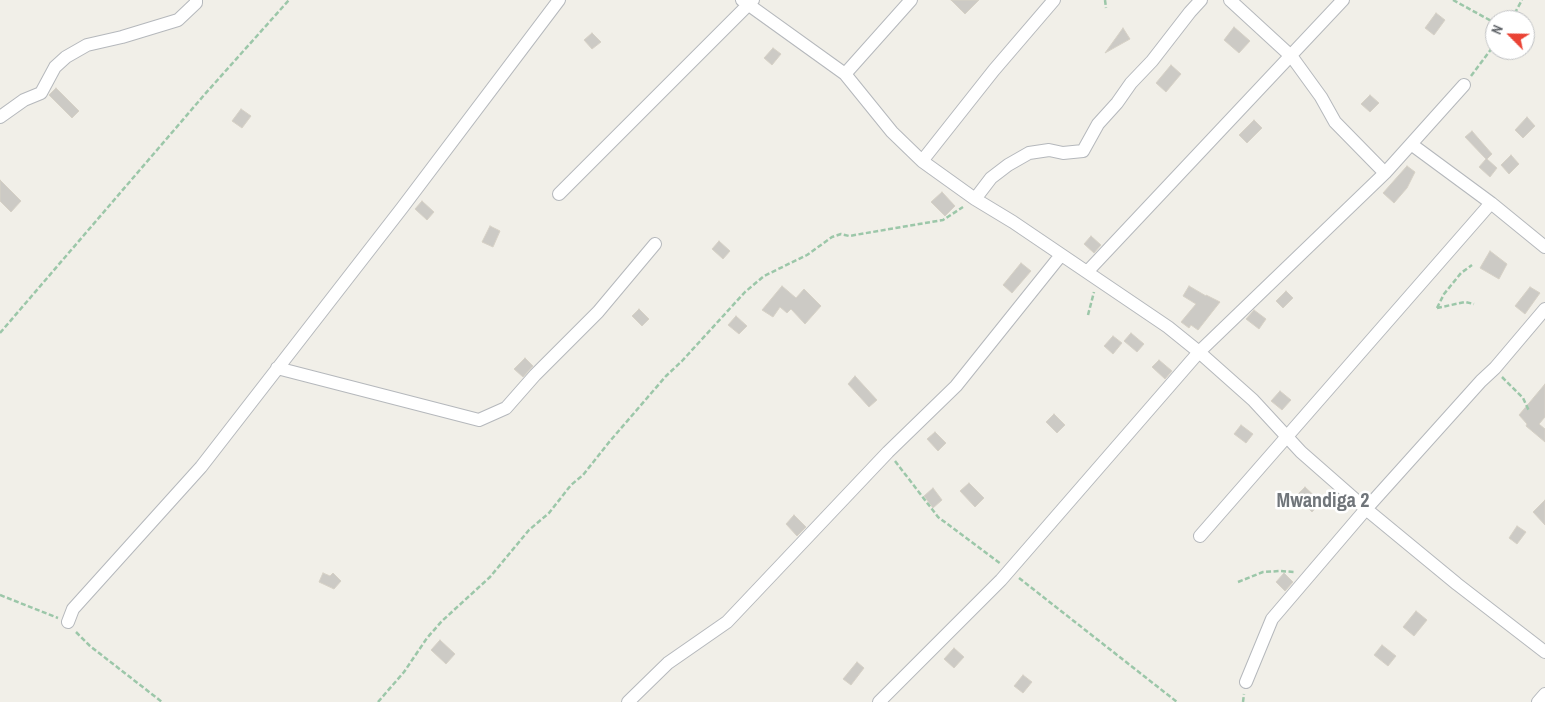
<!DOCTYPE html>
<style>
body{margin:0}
#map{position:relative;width:1545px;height:702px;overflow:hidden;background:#f1efe8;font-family:"Archivo Narrow",sans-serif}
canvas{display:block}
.north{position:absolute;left:1485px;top:10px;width:50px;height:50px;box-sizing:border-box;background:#fff;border:1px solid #bfc1c3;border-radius:50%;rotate:293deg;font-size:14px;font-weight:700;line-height:20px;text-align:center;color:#5f6368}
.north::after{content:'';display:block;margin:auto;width:18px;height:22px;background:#ea4335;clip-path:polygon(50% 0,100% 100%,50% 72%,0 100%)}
</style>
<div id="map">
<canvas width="1545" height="702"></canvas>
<div class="north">N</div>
</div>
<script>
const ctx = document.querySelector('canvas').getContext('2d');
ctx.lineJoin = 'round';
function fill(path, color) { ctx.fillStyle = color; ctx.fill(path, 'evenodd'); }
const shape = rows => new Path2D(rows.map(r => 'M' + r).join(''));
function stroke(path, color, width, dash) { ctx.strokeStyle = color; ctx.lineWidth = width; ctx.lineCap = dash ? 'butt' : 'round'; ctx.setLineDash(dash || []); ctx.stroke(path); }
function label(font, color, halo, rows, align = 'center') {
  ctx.font = font + ' "Archivo Narrow",sans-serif'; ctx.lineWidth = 5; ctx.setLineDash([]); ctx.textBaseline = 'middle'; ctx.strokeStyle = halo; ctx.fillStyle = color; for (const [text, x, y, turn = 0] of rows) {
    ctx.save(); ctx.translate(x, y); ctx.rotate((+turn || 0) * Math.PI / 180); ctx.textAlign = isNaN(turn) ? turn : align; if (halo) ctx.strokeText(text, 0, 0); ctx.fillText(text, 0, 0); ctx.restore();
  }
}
const building = shape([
 [951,0,979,0,965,14,951,0],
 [1436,13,1445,20,1434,35,1425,28,1436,13],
 [1234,27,1250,41,1239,53,1224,40,1234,27],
 [1123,28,1130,39,1105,53,1123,28],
 [592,33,601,42,592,49,584,40,592,33],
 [773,48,781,54,772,65,764,58,773,48],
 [1171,65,1181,74,1166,92,1156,83,1171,65],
 [56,88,79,111,72,118,49,95,56,88],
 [1370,95,1379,103,1370,112,1361,104,1370,95],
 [241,109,251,116,242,128,232,121,241,109],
 [1527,117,1535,126,1523,138,1515,130,1527,117],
 [1254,120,1262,128,1247,143,1239,135,1254,120],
 [1472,131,1492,154,1487,159,1497,168,1490,177,1479,167,1486,159,1465,137,1472,131],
 [1511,155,1519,164,1509,174,1501,165,1511,155],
 [1407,166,1415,172,1407,188,1394,203,1383,193,1407,166],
 [0,180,21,201,11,212,0,201,0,180],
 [942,192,955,206,945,216,931,202,942,192],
 [422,201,434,212,427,220,415,209,422,201],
 [490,226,500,231,493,247,482,242,490,226],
 [1091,236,1101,245,1094,253,1084,244,1091,236],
 [719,241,730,251,723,259,712,249,719,241],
 [1490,251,1507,264,1499,279,1480,268,1490,251],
 [1021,263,1031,271,1012,293,1003,285,1021,263],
 [782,286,796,298,804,289,821,306,805,324,791,309,787,313,780,307,773,317,762,310,782,286],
 [1189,286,1206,296,1206,295,1220,302,1198,330,1191,325,1189,328,1181,322,1196,304,1183,296,1189,286],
 [1530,287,1540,293,1525,314,1515,306,1530,287],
 [1286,291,1293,298,1283,308,1276,301,1286,291],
 [639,309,649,319,642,326,632,316,639,309],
 [1254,310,1266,319,1259,329,1246,319,1254,310],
 [736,316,747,326,739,334,728,325,736,316],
 [1131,333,1144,344,1137,352,1124,341,1131,333],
 [1113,336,1122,343,1113,354,1104,346,1113,336],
 [525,358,533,366,523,377,514,369,525,358],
 [1159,360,1172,371,1165,379,1152,367,1159,360],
 [855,376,877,400,869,407,848,384,855,376],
 [1545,384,1545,417,1539,424,1545,429,1545,442,1526,426,1527,424,1519,415,1545,384],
 [1280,391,1291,400,1282,410,1271,401,1280,391],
 [1054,414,1065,425,1057,433,1046,422,1054,414],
 [1241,425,1253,434,1246,443,1234,434,1241,425],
 [935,432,946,443,938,451,927,439,935,432],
 [969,483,984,498,975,507,960,491,969,483],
 [1305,487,1321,502,1312,512,1296,496,1305,487],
 [933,488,942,500,933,508,924,496,933,488],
 [1545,500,1545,525,1533,512,1545,500],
 [794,515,806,527,797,536,786,524,794,515],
 [1517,526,1526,532,1517,544,1509,538,1517,526],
 [323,573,330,576,333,573,341,581,334,589,319,582,323,573],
 [1284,573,1293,582,1285,591,1276,582,1284,573],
 [1416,611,1427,620,1414,636,1403,627,1416,611],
 [440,640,455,654,446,664,431,650,440,640],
 [1382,645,1396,656,1388,666,1374,655,1382,645],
 [954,648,964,657,954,668,944,659,954,648],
 [857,662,864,668,851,685,843,679,857,662],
 [1023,675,1032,682,1023,693,1014,686,1023,675]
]);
const path = shape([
 [1105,0,1106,8],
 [1453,0,1495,23],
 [1511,20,1522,0],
 [1471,76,1495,44],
 [1437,308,1444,294,1461,273,1472,265],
 [1437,308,1465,302,1474,304],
 [1088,315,1094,292],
 [0,333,205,94,289,0],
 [1502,377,1523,398,1529,411],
 [895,461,938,517,1001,564],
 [1019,578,1177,702],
 [1238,582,1263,572,1280,571,1295,572],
 [0,595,58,618],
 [76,632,90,646,162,702],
 [378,702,404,672,427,638,442,621,490,577,529,530,549,513,571,485,583,475,610,441,666,376,682,361,745,292,764,276,807,255,832,237,841,234,849,236,943,220,963,207],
 [1243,702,1244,694]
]);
const minor = shape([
 [742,0,845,74,892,132,922,161,975,199,1013,222,1168,327,1199,352,1253,400,1301,452,1366,509,1457,584,1545,652],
 [1230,0,1292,57,1321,97,1335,122,1385,173],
 [845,74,911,0],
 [0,117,24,100,41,93,55,67,66,57,87,45,122,37,178,20,196,3,196,0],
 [1411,144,1491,203,1545,247],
 [922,161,994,70,1054,0],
 [559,194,753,0],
 [975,199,991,178,1008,165,1029,153,1049,150,1063,153,1083,151,1098,124,1117,103,1131,83,1152,61,1190,12,1201,0],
 [1087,272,1343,0],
 [277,368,479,420,506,408,535,375,598,312,655,244],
 [1200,536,1491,203],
 [68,622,73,609,201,467,402,208,559,0],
 [1246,682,1272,619,1366,509,1481,381,1495,368,1545,309],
 [628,702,668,663,727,622,888,452,956,386,1061,255],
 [879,702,1001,580,1199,352,1385,173,1464,85],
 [1538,702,1545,694]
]);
const districtNames = [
 ["Mwandiga 2",1323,502]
];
fill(building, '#cccac5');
stroke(building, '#d6d1c6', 1);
stroke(minor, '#b5b8bc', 14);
stroke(path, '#9cc7a9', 2.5, [5, 2.5]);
stroke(minor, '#fff', 12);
label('bold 20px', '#70757a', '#fff', districtNames);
</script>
